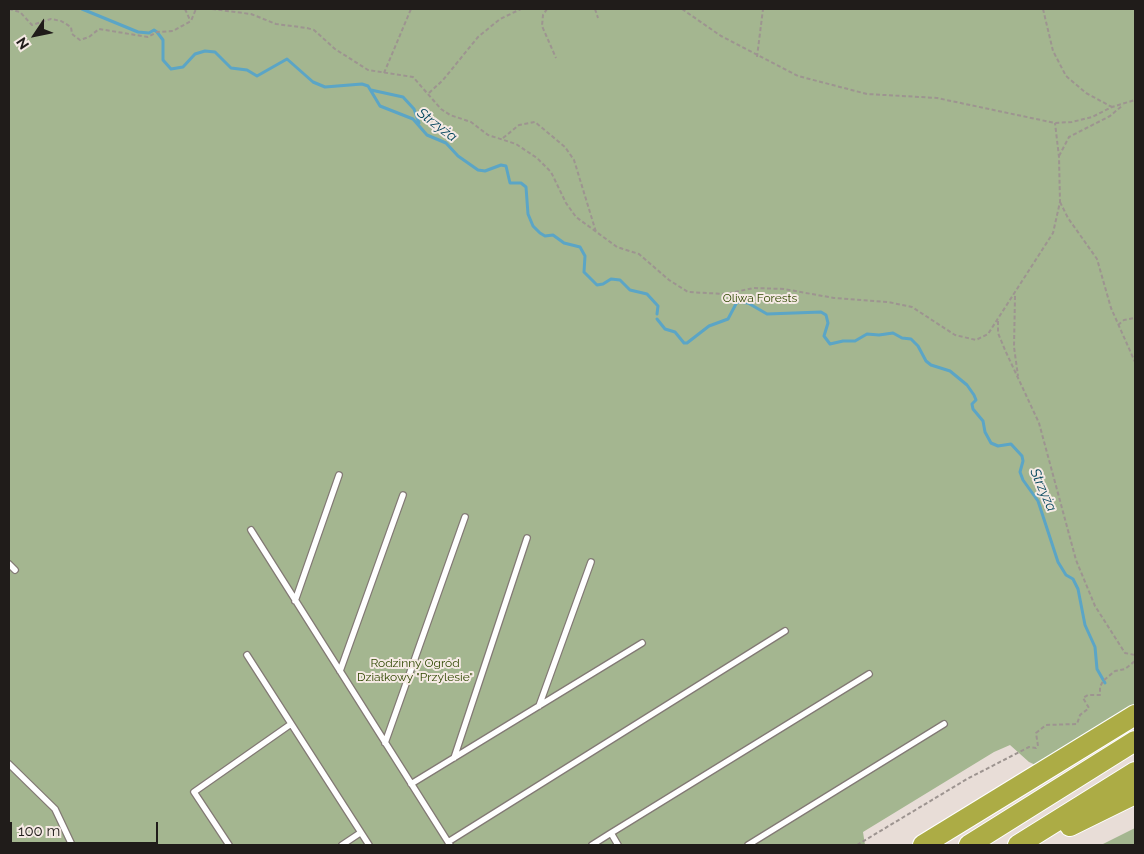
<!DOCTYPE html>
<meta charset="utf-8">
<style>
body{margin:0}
#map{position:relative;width:1144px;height:854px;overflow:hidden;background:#e8ddd7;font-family:Raleway,sans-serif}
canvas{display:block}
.frame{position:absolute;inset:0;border:10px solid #201c1a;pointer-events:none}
.north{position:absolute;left:10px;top:10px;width:50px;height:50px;-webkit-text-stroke:4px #f5eae4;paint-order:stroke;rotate:236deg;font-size:14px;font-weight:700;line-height:20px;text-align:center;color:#201c1a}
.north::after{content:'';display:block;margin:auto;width:18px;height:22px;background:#201c1a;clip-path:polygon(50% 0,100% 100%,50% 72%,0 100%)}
.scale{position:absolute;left:10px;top:822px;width:148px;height:22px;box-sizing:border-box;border:2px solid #201c1a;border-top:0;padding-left:6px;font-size:15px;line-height:18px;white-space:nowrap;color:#201c1a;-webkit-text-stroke:4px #f5eae4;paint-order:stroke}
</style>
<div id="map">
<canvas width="1144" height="854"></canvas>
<div class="frame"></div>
<div class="north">N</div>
<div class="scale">100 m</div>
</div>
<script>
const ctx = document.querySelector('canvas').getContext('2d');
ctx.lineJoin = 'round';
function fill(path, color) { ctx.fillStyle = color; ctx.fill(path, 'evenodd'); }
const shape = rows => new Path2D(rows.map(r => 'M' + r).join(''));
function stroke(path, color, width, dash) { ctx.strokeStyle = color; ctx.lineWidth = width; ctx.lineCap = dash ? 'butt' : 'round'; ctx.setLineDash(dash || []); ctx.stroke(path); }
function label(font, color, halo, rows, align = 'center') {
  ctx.font = font + ' Raleway,sans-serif'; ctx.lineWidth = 4; ctx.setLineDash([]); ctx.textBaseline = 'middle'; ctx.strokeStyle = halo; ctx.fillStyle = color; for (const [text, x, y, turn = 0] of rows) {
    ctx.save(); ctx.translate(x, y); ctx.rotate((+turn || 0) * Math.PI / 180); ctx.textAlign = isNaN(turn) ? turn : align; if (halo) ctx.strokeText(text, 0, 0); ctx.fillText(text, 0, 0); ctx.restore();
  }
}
const green = shape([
 [9,9,1135,9,1135,707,1040,767,1029,762,1010,745,994,752,863,832,865,845,9,845],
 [1135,828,1135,845,1101,845]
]);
const stream = shape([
 [82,9,138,32,149,33,154,30,157,32,163,40,163,60,171,69,183,67,195,54,205,51,215,52,231,68,247,70,257,76,287,59,313,82,325,87,362,84,368,86,380,106,413,119,427,135,446,143,458,156,478,170,485,171,501,165,506,166,510,183,521,183,526,187,528,214,533,226,540,233,545,236,553,235,564,243,580,247,585,256,584,272,597,285,603,284,611,279,620,280,630,290,647,294,658,306,657,314],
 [371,90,403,97,414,109,419,123],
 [657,319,665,329,675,332,684,343,687,343,709,326,728,319,737,302,748,303,767,314,821,312,826,315,828,323,824,336,830,344,843,341,855,341,867,334,879,335,893,333,902,338,911,339,918,346,926,361,931,365,950,371,967,385,974,395,976,400,972,404,973,409,983,421,985,432,991,443,998,446,1011,444,1022,456,1023,461,1020,472,1023,480,1038,501,1058,562,1066,575,1073,579,1078,589,1085,625,1095,647,1097,669,1105,683]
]);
const path = shape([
 [9,9,20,12,32,25,51,19,61,21,71,27,72,34,80,40,89,37,99,29,148,37,157,32,173,31,191,21,196,9],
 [185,9,190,20],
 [212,9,251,14,276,24,307,28,314,30,335,49,368,70,413,77,441,109,450,115,471,122,488,135,516,144,537,158,551,172,566,203,576,217,617,247,639,254,669,280,688,292,725,294,754,288,784,289,834,298,888,302,912,307,955,335,976,340,988,334,1053,233,1060,202,1059,157,1055,123],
 [547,9,543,15,542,26,556,58],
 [595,9,598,18],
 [682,9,721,36,798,76,867,94,937,98,1055,123,1072,122,1092,117,1112,107,1135,100],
 [1043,9,1053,51,1066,76,1086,93,1112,107],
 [757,57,763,9],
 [384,73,411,9],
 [429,93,443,80,478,37,500,19,521,9],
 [503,138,519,125,535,122,565,147,574,160,596,232],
 [1059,156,1069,137,1110,116,1123,105],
 [1060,202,1068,218,1097,259,1111,308,1135,362],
 [1015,296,1014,347,1018,376],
 [998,321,998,333,1005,350,1039,423,1076,560,1095,606,1125,653,1135,655],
 [1118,325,1124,320,1135,318],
 [857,845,967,779,1029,747,1036,748,1038,746,1036,733,1046,725,1077,724,1080,715,1089,708,1083,698,1088,695,1100,695,1100,687,1103,681,1115,671,1125,669,1135,661]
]);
const lane = shape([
 [251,530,450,845],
 [9,564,15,570],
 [295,601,339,475],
 [247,655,369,845],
 [340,671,403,495],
 [539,706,591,562],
 [385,743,465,517],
 [454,758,527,538],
 [9,764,55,809,72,845],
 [411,784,642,643],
 [611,833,869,674],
 [448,842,785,631],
 [229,845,194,792,291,724],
 [342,845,360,833],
 [592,845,611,833,618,845],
 [748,845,944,724]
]);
const highway = shape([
 [1070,826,1135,794],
 [923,845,1135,715],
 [969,845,1135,741],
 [1018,845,1135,772]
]);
const parkNames = [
 ["Oliwa Forests",760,298],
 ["Rodzinny Ogród",415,663],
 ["Działkowy \"Przylesie\"",415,677]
];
const waterNames = [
 ["Strzyża",437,125,37],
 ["Strzyża",1043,490,66]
];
fill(green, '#a4b690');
stroke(stream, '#5ba5c6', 3);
stroke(lane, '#827974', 8);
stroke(highway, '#fff', 22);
stroke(path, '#9d9490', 2, [4, 2.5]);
stroke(lane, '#fff', 5.5);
stroke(highway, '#acac45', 20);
label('12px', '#2f4701', '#f5eae4', parkNames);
label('italic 14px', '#03455c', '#f5eae4', waterNames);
</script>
